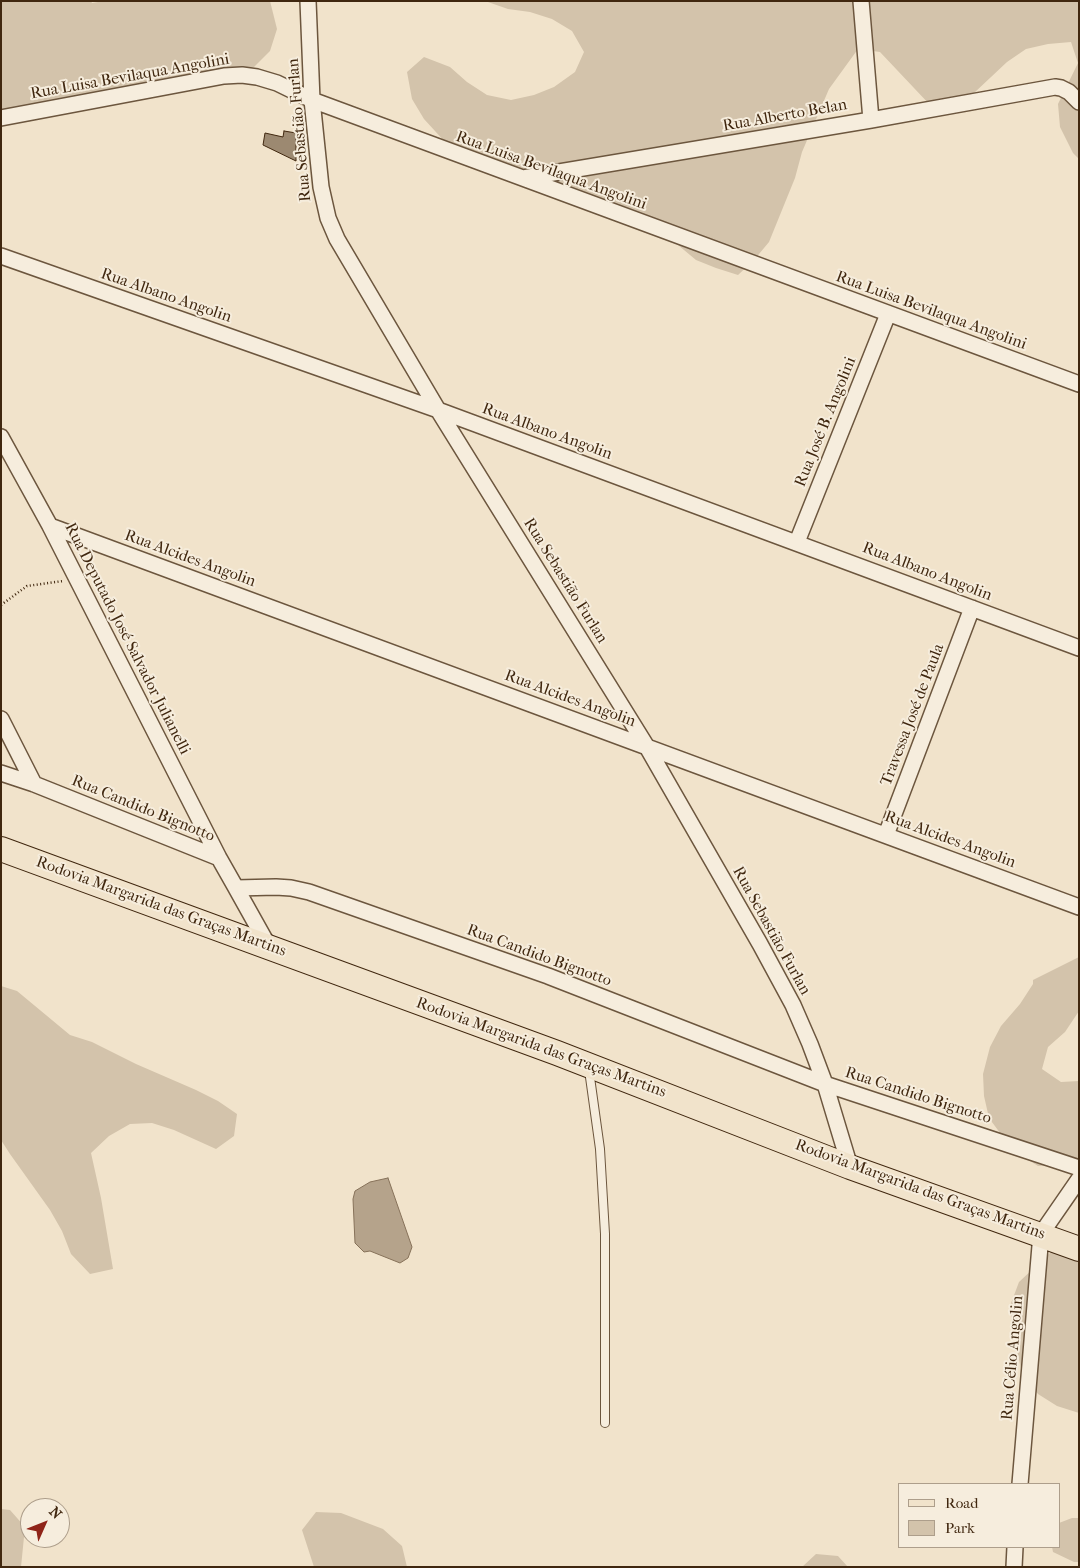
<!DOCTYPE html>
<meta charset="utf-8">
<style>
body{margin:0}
#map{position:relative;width:1080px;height:1568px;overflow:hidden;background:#f1e3cb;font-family:"IM FELL French Canon",serif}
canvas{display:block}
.frame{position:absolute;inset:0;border:2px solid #40270f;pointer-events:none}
.legend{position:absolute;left:898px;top:1483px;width:162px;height:65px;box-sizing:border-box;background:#f6eddd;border:1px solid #ad9e8b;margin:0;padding:6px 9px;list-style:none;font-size:15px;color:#40270f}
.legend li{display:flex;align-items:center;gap:10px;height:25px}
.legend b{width:25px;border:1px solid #ad9e8b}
.north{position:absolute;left:20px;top:1498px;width:50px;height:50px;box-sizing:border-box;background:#f6eddd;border:1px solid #ad9e8b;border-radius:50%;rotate:46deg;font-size:14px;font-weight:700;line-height:20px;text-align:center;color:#40270f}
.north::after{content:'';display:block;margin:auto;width:18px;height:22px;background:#8f2418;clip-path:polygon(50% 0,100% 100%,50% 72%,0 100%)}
</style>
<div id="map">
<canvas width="1080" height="1568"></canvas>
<div class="frame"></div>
<ul class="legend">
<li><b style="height:6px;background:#f1e3cb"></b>Road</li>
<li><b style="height:14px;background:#d3c3ab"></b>Park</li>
</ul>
<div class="north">N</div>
</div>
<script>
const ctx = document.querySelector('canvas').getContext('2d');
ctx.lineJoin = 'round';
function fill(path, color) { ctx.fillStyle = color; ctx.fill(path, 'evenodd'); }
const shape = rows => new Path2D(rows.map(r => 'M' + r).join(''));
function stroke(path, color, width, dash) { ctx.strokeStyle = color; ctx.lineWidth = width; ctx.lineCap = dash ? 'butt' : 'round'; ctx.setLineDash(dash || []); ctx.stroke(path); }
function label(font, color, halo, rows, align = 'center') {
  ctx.font = font + ' "IM FELL French Canon",serif'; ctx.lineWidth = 4; ctx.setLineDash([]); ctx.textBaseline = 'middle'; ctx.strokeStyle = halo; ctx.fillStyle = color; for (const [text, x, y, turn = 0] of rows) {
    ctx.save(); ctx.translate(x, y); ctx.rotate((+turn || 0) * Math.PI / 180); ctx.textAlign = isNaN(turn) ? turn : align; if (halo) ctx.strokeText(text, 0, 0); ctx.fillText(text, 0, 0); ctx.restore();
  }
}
const green = shape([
 [1,1,91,1,92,3,104,1,270,1,277,29,270,51,254,67,233,74,52,114,28,122,1,123],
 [485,1,1079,1,1079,159,1073,153,1060,127,1058,104,1078,63,1071,42,1048,44,1026,49,1007,62,974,93,954,105,931,106,880,52,858,49,829,89,802,152,795,178,769,242,754,260,738,275,716,268,696,260,678,245,658,232,519,183,475,169,457,155,424,119,412,99,407,72,424,57,450,67,467,82,487,95,511,100,534,95,554,87,575,72,584,52,572,31,552,19,530,12,508,9],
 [1079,957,1079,1011,1065,1032,1048,1047,1042,1069,1061,1082,1079,1081,1079,1181,1061,1165,1038,1166,1019,1154,1003,1137,989,1118,984,1096,983,1074,990,1047,1001,1026,1020,1004,1033,984,1033,980],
 [1,986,17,991,70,1035,92,1042,136,1064,196,1090,218,1101,237,1114,234,1136,216,1149,174,1130,152,1123,130,1124,109,1136,91,1153,101,1198,113,1269,90,1274,71,1254,62,1231,50,1210,10,1154,1,1140],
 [1067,1237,1079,1243,1079,1413,1057,1406,1038,1394,1022,1373,1012,1328,1010,1306,1019,1282],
 [1,1509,10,1510,25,1527,21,1567,1,1567],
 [316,1512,341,1513,383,1529,402,1546,407,1567,314,1567,302,1530],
 [1072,1518,1079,1518,1079,1562,1074,1562,1053,1552,1052,1547,1059,1547,1059,1523],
 [816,1554,838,1556,848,1567,802,1567]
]);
const water = shape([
 [388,1178,412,1247,408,1258,400,1263,370,1251,364,1252,355,1243,353,1199,355,1191,370,1182,388,1178]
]);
const building = shape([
 [284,131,296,133,296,161,263,145,265,133,283,137,284,131]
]);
const path = shape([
 [1,605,27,586,63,581]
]);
const lane = shape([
 [589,1070,600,1149,605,1234,605,1423]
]);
const street = shape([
 [308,1,312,100,321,187,328,218,337,239,438,410,647,747,760,944,793,1005,810,1044,825,1084,850,1167],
 [861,1,871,120],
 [1,118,224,76,242,75,257,77,277,83,312,100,1079,384],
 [523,178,871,120,1055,87,1061,88,1069,92,1079,102],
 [1,256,438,410,1079,648],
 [1,437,50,526,219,858,236,888,276,887,291,888,309,892,548,976,825,1084,1079,1168],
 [50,526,1079,907],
 [797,542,888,314],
 [1,719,34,784],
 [1,773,34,784,219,858],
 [886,835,972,608],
 [236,888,269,947],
 [1020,1484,1041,1234,1079,1179],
 [1014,1567,1015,1547]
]);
const primary = shape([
 [1,849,557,1053,850,1167,1079,1249]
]);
const streetNames = [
 ["Rua Luisa Bevilaqua Angolini",130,77,-10],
 ["Rua Alberto Belan",785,116,-10],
 ["Rua Sebastião Furlan",300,130,-95],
 ["Rua Luisa Bevilaqua Angolini",551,171,20],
 ["Rua Albano Angolin",166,296,19],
 ["Rua Luisa Bevilaqua Angolini",931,311,20],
 ["Rua José B. Angolini",826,422,-68],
 ["Rua Albano Angolin",547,432,20],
 ["Rua Alcides Angolin",190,559,20],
 ["Rua Albano Angolin",927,572,21],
 ["Rua Sebastião Furlan",565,581,58],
 ["Rua Deputado José Salvador Julianelli",127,639,63],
 ["Rua Alcides Angolin",570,699,20],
 ["Travessa José de Paula",913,715,-69],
 ["Rua Candido Bignotto",143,809,22],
 ["Rua Alcides Angolin",950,840,20],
 ["Rodovia Margarida das Graças Martins",161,907,20],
 ["Rua Sebastião Furlan",771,931,61],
 ["Rua Candido Bignotto",539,956,20],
 ["Rodovia Margarida das Graças Martins",541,1048,20],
 ["Rua Candido Bignotto",918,1096,18],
 ["Rodovia Margarida das Graças Martins",920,1190,20],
 ["Rua Célio Angolin",1013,1358,-85]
];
fill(green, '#d3c3ab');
fill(water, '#b5a38b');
stroke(water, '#867159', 1);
fill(building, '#9c8971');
stroke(building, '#40270f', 1);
stroke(lane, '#6c563e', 10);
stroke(street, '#6c563e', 18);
stroke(primary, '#40270f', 26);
stroke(path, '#40270f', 2.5, [1, 2.5]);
stroke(lane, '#f6eddd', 8);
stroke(street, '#f6eddd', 15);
stroke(primary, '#f1e3cb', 24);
label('16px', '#40270f', '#f6eddd', streetNames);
</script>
